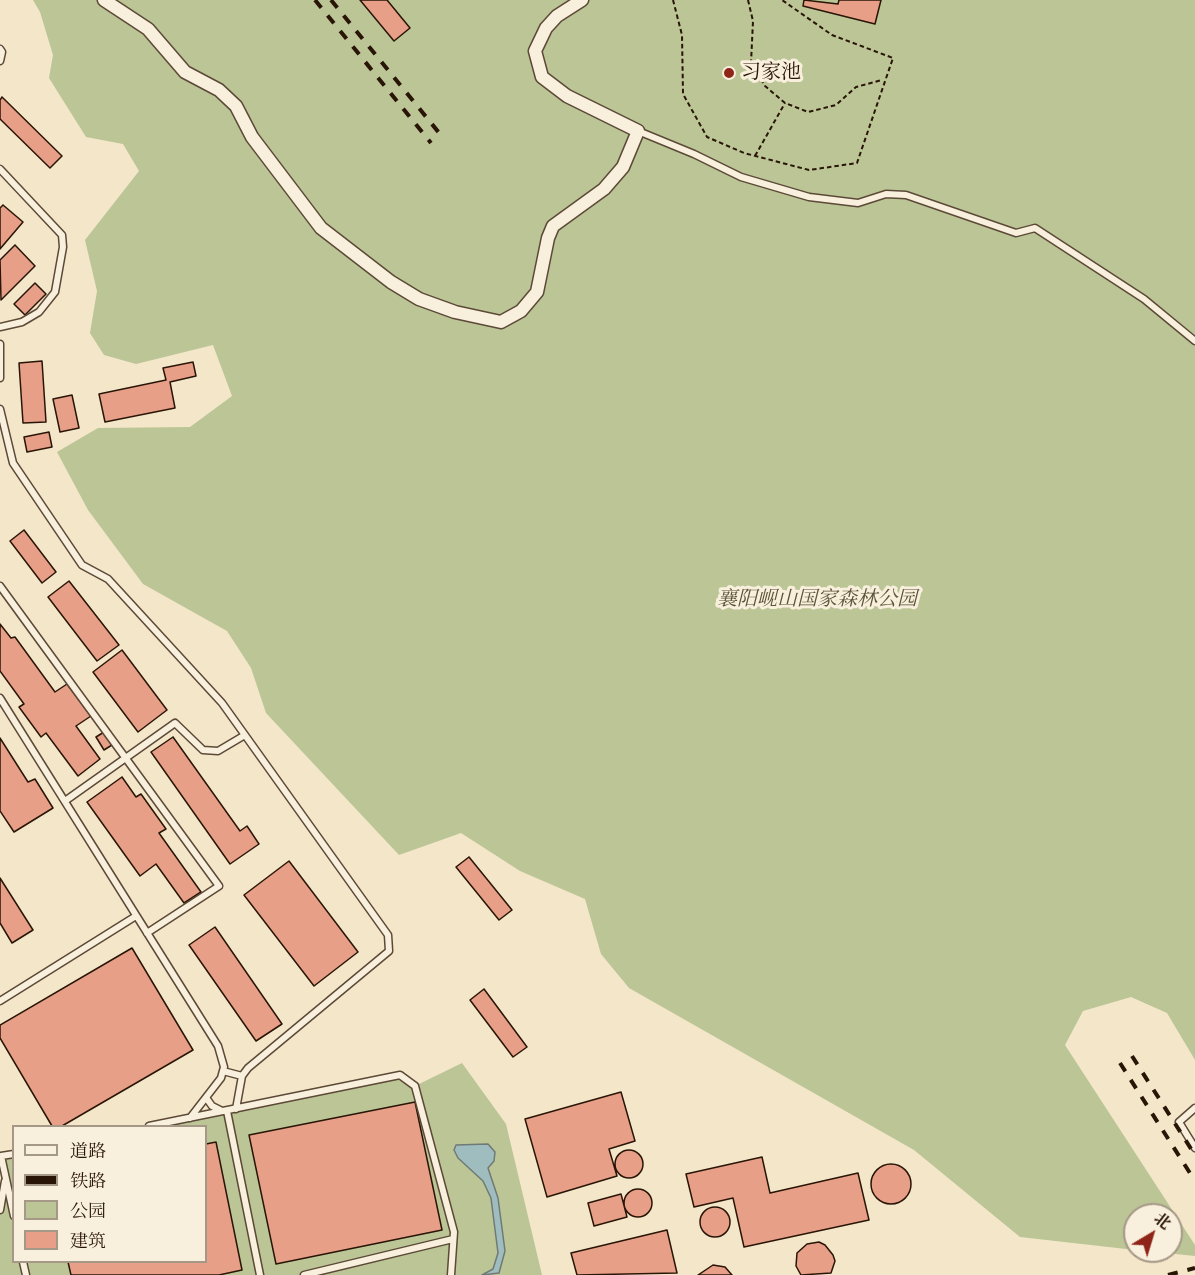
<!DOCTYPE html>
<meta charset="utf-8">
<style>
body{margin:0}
#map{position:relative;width:1195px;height:1275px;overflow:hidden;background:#f4e6c9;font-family:"Gentium Book Plus","Noto Serif SC",serif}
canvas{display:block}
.legend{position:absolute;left:12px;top:1125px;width:195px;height:138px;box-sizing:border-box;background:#f8efdc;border:2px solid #a59886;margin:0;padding:8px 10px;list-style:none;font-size:18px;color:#291506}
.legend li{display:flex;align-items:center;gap:12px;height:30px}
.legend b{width:30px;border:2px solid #a59886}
.north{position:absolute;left:1123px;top:1203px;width:60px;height:60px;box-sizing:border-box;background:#f8efdc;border:2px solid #a59886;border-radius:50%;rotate:38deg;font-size:16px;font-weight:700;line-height:24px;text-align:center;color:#291506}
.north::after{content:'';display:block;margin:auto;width:21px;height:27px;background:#8f2418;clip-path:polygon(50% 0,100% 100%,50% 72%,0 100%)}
</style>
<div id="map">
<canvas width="1195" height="1275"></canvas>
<ul class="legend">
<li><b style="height:8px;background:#f8efdc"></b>道路</li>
<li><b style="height:8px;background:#291506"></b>铁路</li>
<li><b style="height:16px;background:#bbc596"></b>公园</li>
<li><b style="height:16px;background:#e79f88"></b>建筑</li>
</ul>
<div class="north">北</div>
</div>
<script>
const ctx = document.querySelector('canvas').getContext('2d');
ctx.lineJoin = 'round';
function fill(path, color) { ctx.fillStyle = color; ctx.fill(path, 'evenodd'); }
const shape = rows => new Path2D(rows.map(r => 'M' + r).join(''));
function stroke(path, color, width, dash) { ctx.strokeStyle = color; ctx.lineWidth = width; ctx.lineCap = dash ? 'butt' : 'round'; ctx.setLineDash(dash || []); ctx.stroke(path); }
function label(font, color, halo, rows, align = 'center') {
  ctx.font = font + ' "Gentium Book Plus","Noto Serif SC",serif'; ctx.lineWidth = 6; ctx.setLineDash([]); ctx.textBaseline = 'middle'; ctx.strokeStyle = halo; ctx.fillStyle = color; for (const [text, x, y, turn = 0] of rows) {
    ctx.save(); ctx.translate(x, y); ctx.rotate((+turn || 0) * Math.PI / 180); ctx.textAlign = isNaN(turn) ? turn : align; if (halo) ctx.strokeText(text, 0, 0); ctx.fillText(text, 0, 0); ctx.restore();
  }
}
const green = shape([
 [33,0,1195,0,1195,1060,1167,1013,1131,997,1083,1011,1065,1045,1195,1245,1195,1256,1146,1251,1171,1251,1171,1215,1135,1215,1135,1250,1020,1237,914,1150,629,988,601,954,585,899,520,871,461,833,399,855,266,713,251,668,227,631,143,584,88,510,57,452,98,428,190,427,232,396,213,345,136,364,104,355,90,333,97,291,85,240,139,171,123,144,86,137,49,78,53,55,40,12],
 [462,1063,506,1124,542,1275,0,1275,0,1210,6,1178,1,1156,13,1154,14,1262,206,1262,206,1126,148,1126,400,1075,415,1086]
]);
const water = shape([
 [488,1144,495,1152,494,1161,488,1168,498,1198,505,1251,499,1273,482,1275,493,1269,498,1253,491,1198,483,1181,458,1158,454,1150,456,1145,488,1144]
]);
const building = shape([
 [360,0,387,0,410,28,394,41,360,0],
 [804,0,838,4,839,0,881,0,875,24,803,6,804,0],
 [2,97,62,156,50,168,0,119,0,100,2,97],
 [3,205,23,222,0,249,0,208,3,205],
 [15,245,35,266,1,300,0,260,15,245],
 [35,283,46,294,25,315,14,304,35,283],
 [42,361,46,422,23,423,19,363,42,361],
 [193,362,196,376,170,382,175,408,105,422,99,394,166,380,163,368,193,362],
 [72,395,79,428,60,432,53,399,72,395],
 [49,432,52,447,27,452,24,437,49,432],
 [24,530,56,572,42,583,10,541,24,530],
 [69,581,119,645,97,661,48,597,69,581],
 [0,624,11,638,15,637,55,692,67,684,91,716,76,726,100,759,78,776,46,733,41,737,19,707,24,704,0,671,0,624],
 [122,650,167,710,138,732,93,672,122,650],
 [104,732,112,745,104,750,96,737,104,732],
 [173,737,240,831,247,826,259,844,230,864,151,752,173,737],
 [0,738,28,782,35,779,53,808,14,832,0,811,0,738],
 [122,777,136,797,141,794,166,829,159,833,201,892,184,903,156,864,140,876,87,802,122,777],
 [469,857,512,910,499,920,456,867,469,857],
 [289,861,358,952,314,986,244,895,289,861],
 [0,878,33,930,12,943,0,923,0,878],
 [215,927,282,1024,256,1041,189,945,215,927],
 [132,948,193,1050,62,1126,52,1126,0,1038,0,1025,132,948],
 [484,989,527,1047,513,1057,470,1000,484,989],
 [621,1092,635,1141,609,1149,617,1176,547,1197,525,1119,621,1092],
 [415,1102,442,1230,276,1264,249,1135,415,1102],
 [216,1142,242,1270,219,1275,71,1275,68,1262,206,1262,206,1144,216,1142],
 '615 1164a14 14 0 1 1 28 0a14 14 0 1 1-28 0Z',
 [762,1157,770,1193,858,1173,869,1220,744,1247,733,1198,694,1207,686,1174,762,1157],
 '871 1184a20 20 0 1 1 40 0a20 20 0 1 1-40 0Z',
 '624 1203a14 14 0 1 1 28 0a14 14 0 1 1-28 0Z',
 [621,1194,627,1217,594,1226,588,1203,621,1194],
 '700 1222a15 15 0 1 1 30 0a15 15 0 1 1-30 0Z',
 [667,1230,677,1273,577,1275,571,1253,667,1230],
 [819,1242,825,1245,833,1255,835,1261,831,1273,801,1275,796,1266,797,1253,807,1244,819,1242],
 [713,1265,725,1267,732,1275,698,1275,713,1265]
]);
const path = shape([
 [673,0,682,35,683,94,707,137,744,153,809,170,857,163,893,58,832,35,782,0],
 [748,0,753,21,751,63,765,86,785,103,808,112,836,105,856,87,882,80],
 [755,156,785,103]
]);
const lane = shape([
 [0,49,2,52,0,61],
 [638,131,694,154,741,177,809,197,858,203,886,194,906,195,1016,233,1035,228,1144,299,1195,341],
 [0,169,62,235,63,247,55,292,39,312,22,322,0,327],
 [0,344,0,378],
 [0,409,13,463,82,565,108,579,222,703,388,935,389,951,248,1068,242,1076,236,1109],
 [0,586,219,886,147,933],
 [0,698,218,1046,224,1067,221,1078,190,1118],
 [65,801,175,723,203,750,218,751,245,735],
 [0,1001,136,916],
 [223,1071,242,1076],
 [207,1099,212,1106,222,1111],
 [1195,1108,1179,1122,1195,1148],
 [227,1111,260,1275],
 [149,1126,400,1075,415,1086,454,1232,451,1275],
 [14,1154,1,1156,14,1216],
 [0,1210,5,1181],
 [23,1262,26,1275],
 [304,1275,453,1239]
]);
const street = shape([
 [104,0,148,29,185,72,219,90,236,106,252,137,321,228,391,282,419,299,455,312,501,322,521,311,537,292,548,238,553,226,604,189,623,167,638,131,567,96,542,77,535,51,546,28,557,16,582,0]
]);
const rail = shape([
 [315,0,431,143],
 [331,0,440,134],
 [1132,1056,1195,1155],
 [1120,1063,1195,1181],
 [1168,1275,1195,1268]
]);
const markers = [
 [729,73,6,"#8f2418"]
];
const poiNames = [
 ["习家池",741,73]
];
const parkNames = [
 ["襄阳岘山国家森林公园",817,600]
];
fill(green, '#bbc596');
fill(water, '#9fbdbf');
stroke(water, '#707a75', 1.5);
fill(building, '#e79f88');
stroke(building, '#291506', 1.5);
stroke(lane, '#5c4937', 9);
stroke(street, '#5c4937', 15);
stroke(path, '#291506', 2, [4.5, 3]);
stroke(lane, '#f8efdc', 6);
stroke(street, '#f8efdc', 12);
stroke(rail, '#291506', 4, [10, 10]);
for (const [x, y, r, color] of markers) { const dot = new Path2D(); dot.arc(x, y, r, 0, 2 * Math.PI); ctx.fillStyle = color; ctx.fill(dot); stroke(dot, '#f8efdc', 2); }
label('20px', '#291506', '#f8efdc', poiNames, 'left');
label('italic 20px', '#5c5338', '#f8efdc', parkNames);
</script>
